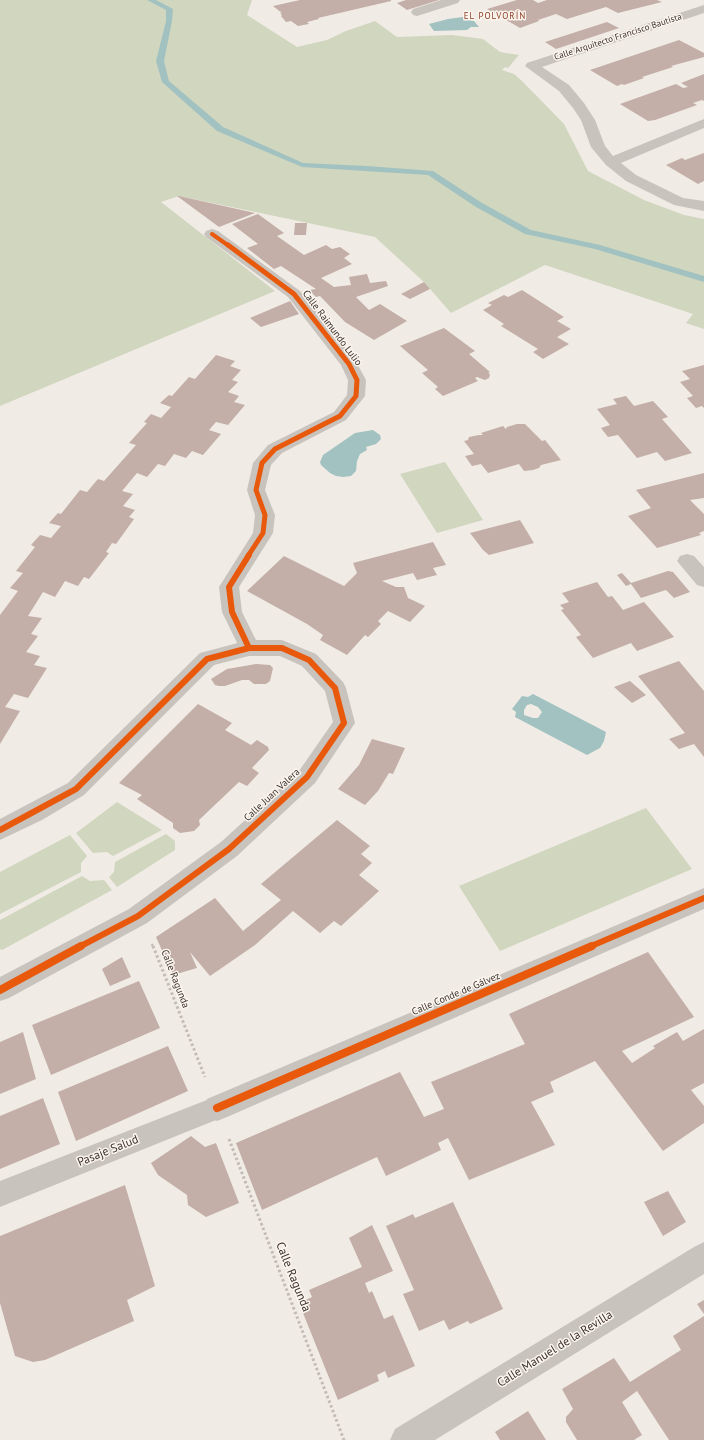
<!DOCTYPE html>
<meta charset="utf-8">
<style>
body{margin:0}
canvas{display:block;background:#f0ebe5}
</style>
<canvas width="704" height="1440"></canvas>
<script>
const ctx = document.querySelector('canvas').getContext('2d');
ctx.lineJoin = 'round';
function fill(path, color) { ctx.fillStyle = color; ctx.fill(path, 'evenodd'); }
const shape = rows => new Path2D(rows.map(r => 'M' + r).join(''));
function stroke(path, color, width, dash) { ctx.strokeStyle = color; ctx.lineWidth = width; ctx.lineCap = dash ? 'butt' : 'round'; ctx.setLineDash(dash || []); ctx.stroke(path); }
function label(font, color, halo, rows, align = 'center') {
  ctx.font = font + ' "PT Sans",sans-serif'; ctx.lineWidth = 3; ctx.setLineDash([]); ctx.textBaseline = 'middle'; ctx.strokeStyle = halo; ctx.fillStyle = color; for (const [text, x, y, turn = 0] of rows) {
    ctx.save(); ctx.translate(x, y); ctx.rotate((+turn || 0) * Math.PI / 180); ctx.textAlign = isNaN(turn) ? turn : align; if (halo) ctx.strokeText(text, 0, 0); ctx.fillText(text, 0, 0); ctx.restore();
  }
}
const green = shape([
 [0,0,252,0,247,15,297,47,327,40,346,31,375,21,397,37,452,35,483,39,500,52,519,55,508,68,505,67,502,70,514,74,521,80,564,124,588,171,644,200,684,215,704,219,704,329,686,323,693,314,545,265,451,313,424,282,375,237,179,196,161,202,275,291,0,406],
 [445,462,483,520,437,533,400,474],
 [117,802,162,830,113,856,107,852,93,853,76,833],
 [646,808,692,869,500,951,459,886],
 [166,834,175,841,175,850,117,887,109,877,114,872,115,862],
 [70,835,87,856,81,863,81,872,0,914,0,872],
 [82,876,90,881,104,880,112,890,2,950,0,949,0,920]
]);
const water = shape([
 [463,17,474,21,479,27,471,27,467,30,434,31,429,24,448,19],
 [373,430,380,435,381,439,376,444,366,447,367,450,360,454,357,461,356,471,351,476,343,477,336,476,330,473,321,465,320,462,323,455,355,433],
 [533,694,606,732,604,741,600,748,587,755,515,717,516,712,512,709,522,696,528,697],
 [531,704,538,707,542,712,538,718,533,718,524,715,524,710,527,705]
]);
const stream = shape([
 [147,0,156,0,173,9,172,21,164,61,169,81,223,127,303,163,367,166,433,171,482,203,531,230,600,245,704,276,704,282,595,249,525,234,476,207,428,175,302,167,217,131,162,82,156,61,166,21,166,10,147,0]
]);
const building = shape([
 [300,0,391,0,391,1,318,18,319,19,307,22,309,24,298,26,291,21,286,22,281,16,282,15,280,13,282,13,273,6],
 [406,0,439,0,407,10,397,3],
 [517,0,533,0,538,3,547,0,657,0,662,2,618,13,606,7,567,19,556,14,538,20,539,21,520,28,487,9],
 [607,22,619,28,556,49,545,42],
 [679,40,704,53,704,57,671,66,673,67,642,77,644,78,624,85,622,84,617,86,590,70],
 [704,74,704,101,702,100,693,103,697,105,655,120,648,121,620,104,676,84,683,88,688,87,681,83],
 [704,153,704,181,698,184,666,165,682,158,685,160],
 [177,196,179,196,255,213,219,227],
 [258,214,284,233,277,236,304,255,326,245,332,249,340,247,350,254,344,258,352,264,321,278,334,287,351,285,349,277,367,274,370,283,386,281,388,286,356,297,369,310,380,304,407,321,374,340,345,322,320,296,316,297,309,290,316,289,281,266,274,269,247,248,258,244,232,224],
 [295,223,307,223,306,235,294,235],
 [424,282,430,289,410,299,401,294],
 [522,290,564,317,557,321,571,329,557,337,569,344,543,359,533,352,538,349,501,326,504,324,483,310,492,305,488,303,504,295,508,297],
 [290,301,299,314,261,327,250,318],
 [444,328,475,351,469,354,490,372,488,373,490,374,489,378,485,380,477,377,475,378,478,381,443,396,435,389,438,387,422,373,428,370,400,346],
 [216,355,235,361,230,366,241,370,232,380,238,382,228,392,239,396,234,402,245,405,228,425,216,422,209,430,221,434,203,455,192,451,186,458,174,454,165,466,158,464,147,477,137,473,122,491,133,494,123,506,135,510,129,517,134,519,116,544,112,543,106,552,109,553,89,579,84,577,78,586,65,581,55,597,43,592,28,616,42,618,31,634,38,636,26,652,40,656,34,665,47,668,28,698,14,694,5,707,20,711,0,744,0,615,18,591,10,588,23,573,16,571,35,547,31,545,40,535,51,538,61,526,49,523,58,513,61,514,80,490,87,492,98,479,104,481,136,445,129,443,147,423,144,422,151,414,161,418,171,407,160,403,169,395,172,396,189,377,195,379],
 [704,365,704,408,702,406,696,408,687,398,693,396,680,382,690,379,682,371],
 [626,396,634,406,653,401,668,417,662,419,692,453,665,461,657,452,637,458,618,435,608,437,601,428,610,425,597,409,617,404,613,399],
 [517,424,525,424,542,441,545,440,561,460,541,465,539,468,533,470,524,471,519,464,488,473,481,464,472,466,465,456,474,454,464,441,468,440,469,437,479,435,483,435,481,433,503,426,506,429,507,427],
 [704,473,704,498,690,500,704,514,704,531,699,533,701,535,657,548,628,516,651,508,636,490],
 [520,520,534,543,489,555,483,550,470,533],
 [433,542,446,565,433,568,437,575,417,580,413,573,382,581,396,587,404,587,408,598,425,606,410,622,388,611,378,621,381,624,368,637,365,635,347,655,320,640,323,635,307,624,247,591,284,556,344,586,357,573,353,563],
 [668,571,673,572,690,592,674,598,666,590,641,598,631,584,626,586,617,575,622,573,631,583],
 [597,582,608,597,612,596,623,610,644,602,674,637,637,651,631,643,593,658,576,637,581,635,561,610,564,609,560,605,569,602,562,593],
 [679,661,704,691,704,757,694,744,679,749,669,739,685,733,638,676],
 [256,664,270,665,273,668,270,681,266,684,254,684,249,680,242,680,225,686,219,686,215,685,211,679,227,669],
 [630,681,646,695,632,703,614,687],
 [198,704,232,723,225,730,251,745,257,740,268,747,269,750,252,768,259,773,247,786,239,782,199,820,200,825,194,831,180,833,173,828,173,823,137,799,142,795,119,783],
 [372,739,405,748,393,774,389,773,378,791,365,805,338,789,359,765],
 [337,820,370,846,361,854,372,863,359,875,379,891,341,926,334,921,320,933,293,911,255,945,210,976,190,952,197,968,173,975,156,937,215,898,243,931,281,900,261,884],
 [648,952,694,1017,622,1051,632,1063,655,1048,653,1046,677,1032,683,1041,704,1029,704,1083,691,1090,704,1106,704,1123,663,1151,595,1061,550,1082,554,1092,531,1102,555,1145,469,1180,448,1138,438,1143,441,1150,386,1176,377,1157,262,1210,236,1143,400,1072,424,1117,444,1109,431,1082,525,1044,509,1014],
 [122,957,131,977,110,986,102,969],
 [139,981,160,1028,51,1075,32,1025],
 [23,1032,36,1079,0,1094,0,1042],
 [168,1046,188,1091,76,1141,58,1092],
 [43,1098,60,1144,0,1169,0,1116],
 [191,1136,205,1147,216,1143,239,1203,206,1217,188,1205,187,1195,158,1175,151,1163],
 [125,1185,155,1286,127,1300,134,1321,45,1360,33,1362,15,1356,0,1303,0,1236],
 [668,1191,686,1222,663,1236,644,1202],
 [453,1202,503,1309,470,1324,468,1321,449,1330,444,1320,419,1331,403,1294,414,1290,386,1226,413,1214,415,1218],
 [372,1225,393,1271,365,1283,369,1293,372,1291,384,1319,393,1315,415,1366,388,1378,385,1371,377,1375,379,1381,338,1400,299,1303,312,1297,309,1290,362,1267,349,1238],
 [704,1300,704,1314,697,1304],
 [704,1316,704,1440,669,1440,637,1391,622,1402,642,1435,634,1440,577,1440,566,1422,566,1417,573,1409,562,1389,614,1358,630,1382,681,1350,673,1336],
 [528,1411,546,1440,500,1440,495,1432]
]);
const pathFar1 = shape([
 [152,944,153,947]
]);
const path = shape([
 [153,946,205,1077],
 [229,1139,344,1440]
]);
const service = shape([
 [217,1096,226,1100,229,1108,226,1116,0,1207,0,1181,217,1096]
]);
const minor = shape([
 [441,0,460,0,458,3,417,16,413,15,411,12,413,9,441,0],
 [704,5,704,13,542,67,569,85,584,103,595,120,605,146,613,156,704,119,704,128,621,163,636,175,683,198,704,201,704,211,674,205,626,181,606,165,591,147,581,120,573,108,559,91,525,66,527,63,704,5],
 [212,229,218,231,300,291,355,360,366,380,365,396,346,420,282,453,271,465,265,490,275,515,273,533,239,587,242,612,260,648,256,653,249,656,242,653,222,612,219,587,253,533,255,515,247,490,253,463,268,445,334,412,347,395,348,380,341,365,288,297,206,237,204,234,206,231,212,229],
 [687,554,694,556,704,567,704,587,697,585,677,561,680,556,687,554],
 [704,888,704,909,227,1117,217,1121,207,1117,203,1108,207,1099,704,888],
 [704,1242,704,1274,435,1440,390,1440,395,1429,694,1247,704,1242]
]);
const tertiary = shape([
 [249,640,282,640,316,654,343,682,346,688,355,723,315,783,237,856,147,923,9,998,0,1001,0,977,129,909,221,842,299,771,333,722,325,691,302,666,280,656,249,656,214,665,84,795,42,820,0,840,0,819,68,783,200,653,249,640]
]);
const cyclewayFar3 = shape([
 [212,234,229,246]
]);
const cyclewayFar2 = shape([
 [228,245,294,294,349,364,357,380,356,396,340,416,275,449,262,463,256,490,265,515,263,533,248,556]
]);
const cyclewayFar1 = shape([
 [249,555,229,587,232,612,249,648],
 [0,830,76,789,207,659,249,648,282,648,309,660,335,688,344,723,307,777,229,849,138,916,79,947],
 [589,947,704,898]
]);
const cycleway = shape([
 [0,990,81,946],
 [217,1108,592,946]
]);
const farNeighbourhoodnames = [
 ["EL POLVORÍN",495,16]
];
const farStreetnames = [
 ["Calle Arquitecto Francisco Bautista",618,37,-18]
];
const streetNames = [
 ["Calle Raimundo Lulio",332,328,53],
 ["Calle Juan Valera",272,795,-43],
 ["Calle Ragunda",175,979,69],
 ["Calle Conde de Gálvez",456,994,-23]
];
const nearStreetnames = [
 ["Pasaje Salud",108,1151,-22],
 ["Calle Ragunda",293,1277,68],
 ["Calle Manuel de la Revilla",555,1349,-32]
];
fill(green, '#d1d6bf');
fill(water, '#a1c2c1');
fill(stream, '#a1c2c1');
fill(building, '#c3afa7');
stroke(pathFar1, '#c2bbb6', 2.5, [2, 2]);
stroke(path, '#c2bbb6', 3, [2.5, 2.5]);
fill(service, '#c9c3be');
fill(minor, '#c9c3be');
fill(tertiary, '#c9c3be');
stroke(cyclewayFar3, '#e8590c', 4);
stroke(cyclewayFar2, '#e8590c', 5);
stroke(cyclewayFar1, '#e8590c', 6);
stroke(cycleway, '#e8590c', 8);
ctx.letterSpacing = '1px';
label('9px', '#8c3b22', '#fbf5ee', farNeighbourhoodnames);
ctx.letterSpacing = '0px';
label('9px', '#3b302b', '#fbf5ee', farStreetnames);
label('10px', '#3b302b', '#fbf5ee', streetNames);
label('12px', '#3b302b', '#fbf5ee', nearStreetnames);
</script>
